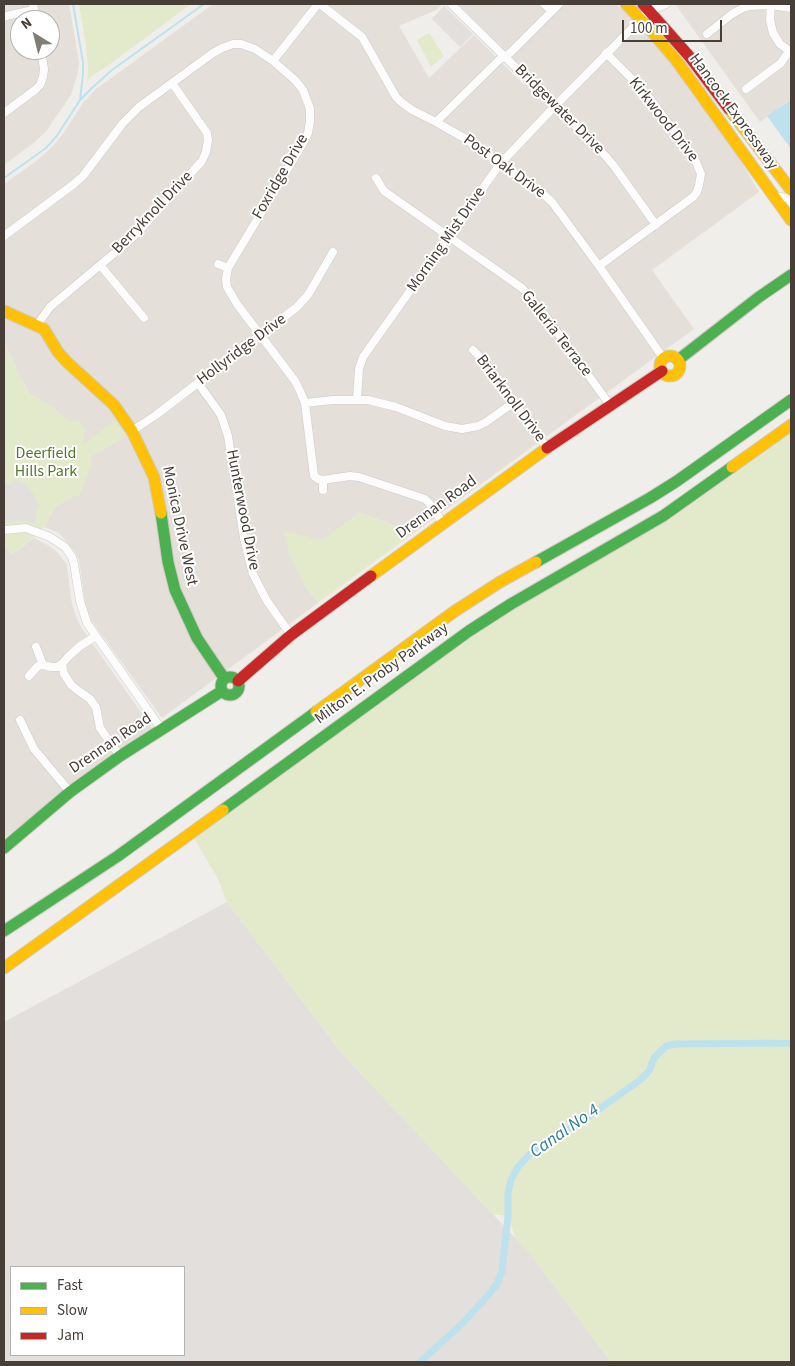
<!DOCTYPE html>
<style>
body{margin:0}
#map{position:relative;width:795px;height:1366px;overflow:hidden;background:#f0eeeb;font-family:"Source Sans 3",sans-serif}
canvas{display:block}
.frame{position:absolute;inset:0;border:5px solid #473e37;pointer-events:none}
.legend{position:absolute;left:10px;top:1266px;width:175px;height:90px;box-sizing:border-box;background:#fff;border:1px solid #b5b2af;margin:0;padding:6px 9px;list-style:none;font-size:15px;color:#473e37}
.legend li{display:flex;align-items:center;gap:10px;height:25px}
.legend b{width:25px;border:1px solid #b5b2af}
.north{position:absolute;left:10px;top:10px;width:50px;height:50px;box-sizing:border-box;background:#fff;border:1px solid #b5b2af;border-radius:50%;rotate:324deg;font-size:14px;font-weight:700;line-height:20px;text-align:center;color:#473e37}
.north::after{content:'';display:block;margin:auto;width:18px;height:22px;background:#827c76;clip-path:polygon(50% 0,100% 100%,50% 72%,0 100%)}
.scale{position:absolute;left:622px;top:20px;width:100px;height:22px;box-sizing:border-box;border:2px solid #473e37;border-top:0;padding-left:6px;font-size:15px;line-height:18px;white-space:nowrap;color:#473e37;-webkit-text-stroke:4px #fff;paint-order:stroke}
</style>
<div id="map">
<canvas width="795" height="1366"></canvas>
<div class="frame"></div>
<ul class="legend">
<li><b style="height:6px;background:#4caf50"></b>Fast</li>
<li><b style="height:6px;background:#ffc107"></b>Slow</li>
<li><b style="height:6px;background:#c62828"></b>Jam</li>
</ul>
<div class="north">N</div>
<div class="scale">100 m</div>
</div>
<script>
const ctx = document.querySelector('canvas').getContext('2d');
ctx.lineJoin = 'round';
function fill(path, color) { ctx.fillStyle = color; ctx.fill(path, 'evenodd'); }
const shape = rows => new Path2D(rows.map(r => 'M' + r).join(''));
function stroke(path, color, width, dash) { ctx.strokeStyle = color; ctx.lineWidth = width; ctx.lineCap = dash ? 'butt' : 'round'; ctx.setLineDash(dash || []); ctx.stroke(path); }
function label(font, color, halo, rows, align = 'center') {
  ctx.font = font + ' "Source Sans 3",sans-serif'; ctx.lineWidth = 4; ctx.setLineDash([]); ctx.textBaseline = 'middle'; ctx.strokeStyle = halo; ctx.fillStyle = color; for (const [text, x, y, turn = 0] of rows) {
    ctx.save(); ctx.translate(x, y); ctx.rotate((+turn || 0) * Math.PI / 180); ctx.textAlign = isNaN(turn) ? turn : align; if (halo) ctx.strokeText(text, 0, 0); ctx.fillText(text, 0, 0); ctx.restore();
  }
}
const residential = shape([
 [4,4,69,4,79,62,78,72,71,95,47,130,35,142,4,165],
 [20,20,50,20,50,50,20,50],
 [213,4,442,4,436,10,399,26,429,78,474,35,524,85,532,77,458,4,616,4,645,31,676,68,736,153,759,192,652,270,694,329,407,538,398,527,360,513,323,540,304,584,318,603,162,718,91,620,86,610,79,560,75,552,59,533,44,527,55,507,71,497,91,456,126,436,83,446,72,423,50,406,30,394,19,375,4,341,4,184,39,159,53,146,63,134,83,103,96,89],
 [675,4,791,4,791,101,788,101,760,122],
 [34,538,48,545,57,552,63,559,67,565,71,599,76,617,83,630,152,728,4,838,4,544,12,554]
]);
const industrial = shape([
 [227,902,340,1051,534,1258,611,1362,4,1362,4,1022],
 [11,1267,184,1267,184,1355,11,1355]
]);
const green = shape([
 [79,4,191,4,106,67,93,75,87,81,88,68,86,46],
 [429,33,444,56,431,67,417,40],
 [4,341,19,375,30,394,50,406,71,422,75,420,79,421,85,430,83,445,115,420,126,436,91,456,89,458,92,463,79,496,71,497,55,507,43,528,33,538,12,554,4,544],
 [791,433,791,1039,676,1044,670,1046,791,1044,791,1362,611,1362,534,1259,516,1239,508,1216,492,1214,340,1051,227,902,217,877,193,837,483,627],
 [360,513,398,527,407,538,318,603,304,584,289,554,284,531,323,540]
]);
const parking = shape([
 [552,4,569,4,558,16,553,12,547,19,551,23,538,37,534,33,532,35,536,38,522,52,513,44],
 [479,5,493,19,489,23,491,25,496,21,508,33,499,41,471,14],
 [444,6,473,34,460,47,432,19],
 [4,479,5,483,10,485,13,481,17,481,24,483,33,493,38,503,39,508,36,510,35,524,28,521,15,521,4,523]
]);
const water = shape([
 [789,101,791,101,791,149,767,116]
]);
const stream = shape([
 [73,4,83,62,83,74,80,100],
 [4,178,46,148,56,137,80,100,92,88,112,70,204,4]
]);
const canal = shape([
 [420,1362,462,1324,490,1293,497,1284,502,1271,508,1216,508,1193,511,1180,518,1167,529,1155,588,1117,640,1080,649,1071,654,1058,666,1046,676,1044,791,1043]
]);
const street = shape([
 [33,4,36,20],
 [320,4,362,37,396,97,401,102,412,110,436,122,464,138,542,193,552,202,599,266,664,359],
 [451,4,602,152,614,166,656,225],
 [544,4,552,11],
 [771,4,770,20,773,33,780,44,791,52],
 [652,10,666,4],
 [4,17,10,15,34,10],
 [707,34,732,14,743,8,750,6,771,5,791,8],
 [273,61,318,4],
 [746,89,781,63,789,51],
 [4,113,35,90,40,85,43,77,44,69,41,50],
 [436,122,499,60,510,53,559,4],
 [376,178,384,191,522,288,541,310,610,405],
 [774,196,788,198,791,202],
 [4,236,74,184,83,176,123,123,139,107,213,53,222,48,233,44,241,44,255,49,273,61,295,80,303,90,310,109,310,122,308,133,302,145,228,268,226,279,227,287,237,304,295,381,300,391,305,403,314,476,318,479,323,480,350,476,359,477,425,499,429,503,443,523],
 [218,264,228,268],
 [100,265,144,318],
 [599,266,693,197,697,192,699,185,701,174,696,162,652,101,638,85,606,53],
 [37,325,50,307,130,240,139,231,202,161,206,152,208,140,207,133,172,83],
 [473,350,484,361,547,448],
 [198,383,221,415,228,436,244,538,250,563,253,574,267,601,291,635],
 [357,399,359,369,363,357,500,164,555,106,656,4],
 [305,403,333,400,368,400,396,407,445,426,462,429,478,426,486,422,513,403],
 [132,431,156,415,297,307,308,295,333,252],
 [323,480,323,490],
 [4,530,26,528,50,537,65,547,72,557,74,564,80,601,87,623,162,730],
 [36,647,43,665],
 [62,664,64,674,72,686,90,699,96,707,100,728,120,756],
 [29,676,38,666,43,665,51,667,57,667,62,664,68,657,80,646,96,636],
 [20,720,34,749,70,792]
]);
const fast = shape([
 [678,360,759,297,791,275],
 [161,513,168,562,175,590,197,638,224,678],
 [536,562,650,498,677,481,791,400],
 '221 686a9 9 0 1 1 18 0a9 9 0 1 1-18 0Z',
 [223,810,469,631,511,604,663,516,732,467],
 [4,848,70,792,120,756,222,691],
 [4,931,118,856,316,712]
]);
const slow = shape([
 [626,4,648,27,676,60,791,220],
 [729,109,791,190],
 [4,311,44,329,58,352,67,362,114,405,132,431,154,477,161,513],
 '660 366a10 10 0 1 1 20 0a10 10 0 1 1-20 0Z',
 [732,467,791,425],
 [371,576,547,448],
 [316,712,455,611,500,582,536,562],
 [4,968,223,810]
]);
const jam = shape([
 [643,4,689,56,729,109],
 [547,448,662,371],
 [238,681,291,635,371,576]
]);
const streetNames = [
 ["Bridgewater Drive",559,110,45],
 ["Hancock Expressway",733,112,54],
 ["Kirkwood Drive",663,120,52],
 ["Post Oak Drive",504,167,36],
 ["Foxridge Drive",281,177,-60],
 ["Berryknoll Drive",153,213,-46],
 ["Morning Mist Drive",447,240,-55],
 ["Galleria Terrace",556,334,52],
 ["Hollyridge Drive",242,350,-37],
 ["Briarknoll Drive",510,399,53],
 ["Drennan Road",437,508,-36],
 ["Hunterwood Drive",242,510,79],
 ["Monica Drive West",179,526,78],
 ["Milton E. Proby Parkway",382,674,-36],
 ["Drennan Road",111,744,-34]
];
const parkNames = [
 ["Deerfield",46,454],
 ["Hills Park",46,472]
];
const waterNames = [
 ["Canal No 4",565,1132,-35]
];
fill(residential, '#e4dfd9');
fill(industrial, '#e3dfdc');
fill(green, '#e3eacc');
fill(parking, '#e2dfdc');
fill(water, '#bde2ed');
stroke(stream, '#bde2ed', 2);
stroke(canal, '#bde2ed', 7);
stroke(street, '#cdcac7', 9);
stroke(fast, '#cfcac2', 13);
stroke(slow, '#cfcac2', 13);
stroke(jam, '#cfcac2', 13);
stroke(street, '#fdfcfc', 8);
stroke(fast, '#4caf50', 11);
stroke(slow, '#ffc107', 11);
stroke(jam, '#c62828', 11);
label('16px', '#473e37', '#fff', streetNames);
label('16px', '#55772c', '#fff', parkNames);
label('italic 18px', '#2f7d97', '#fff', waterNames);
</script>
